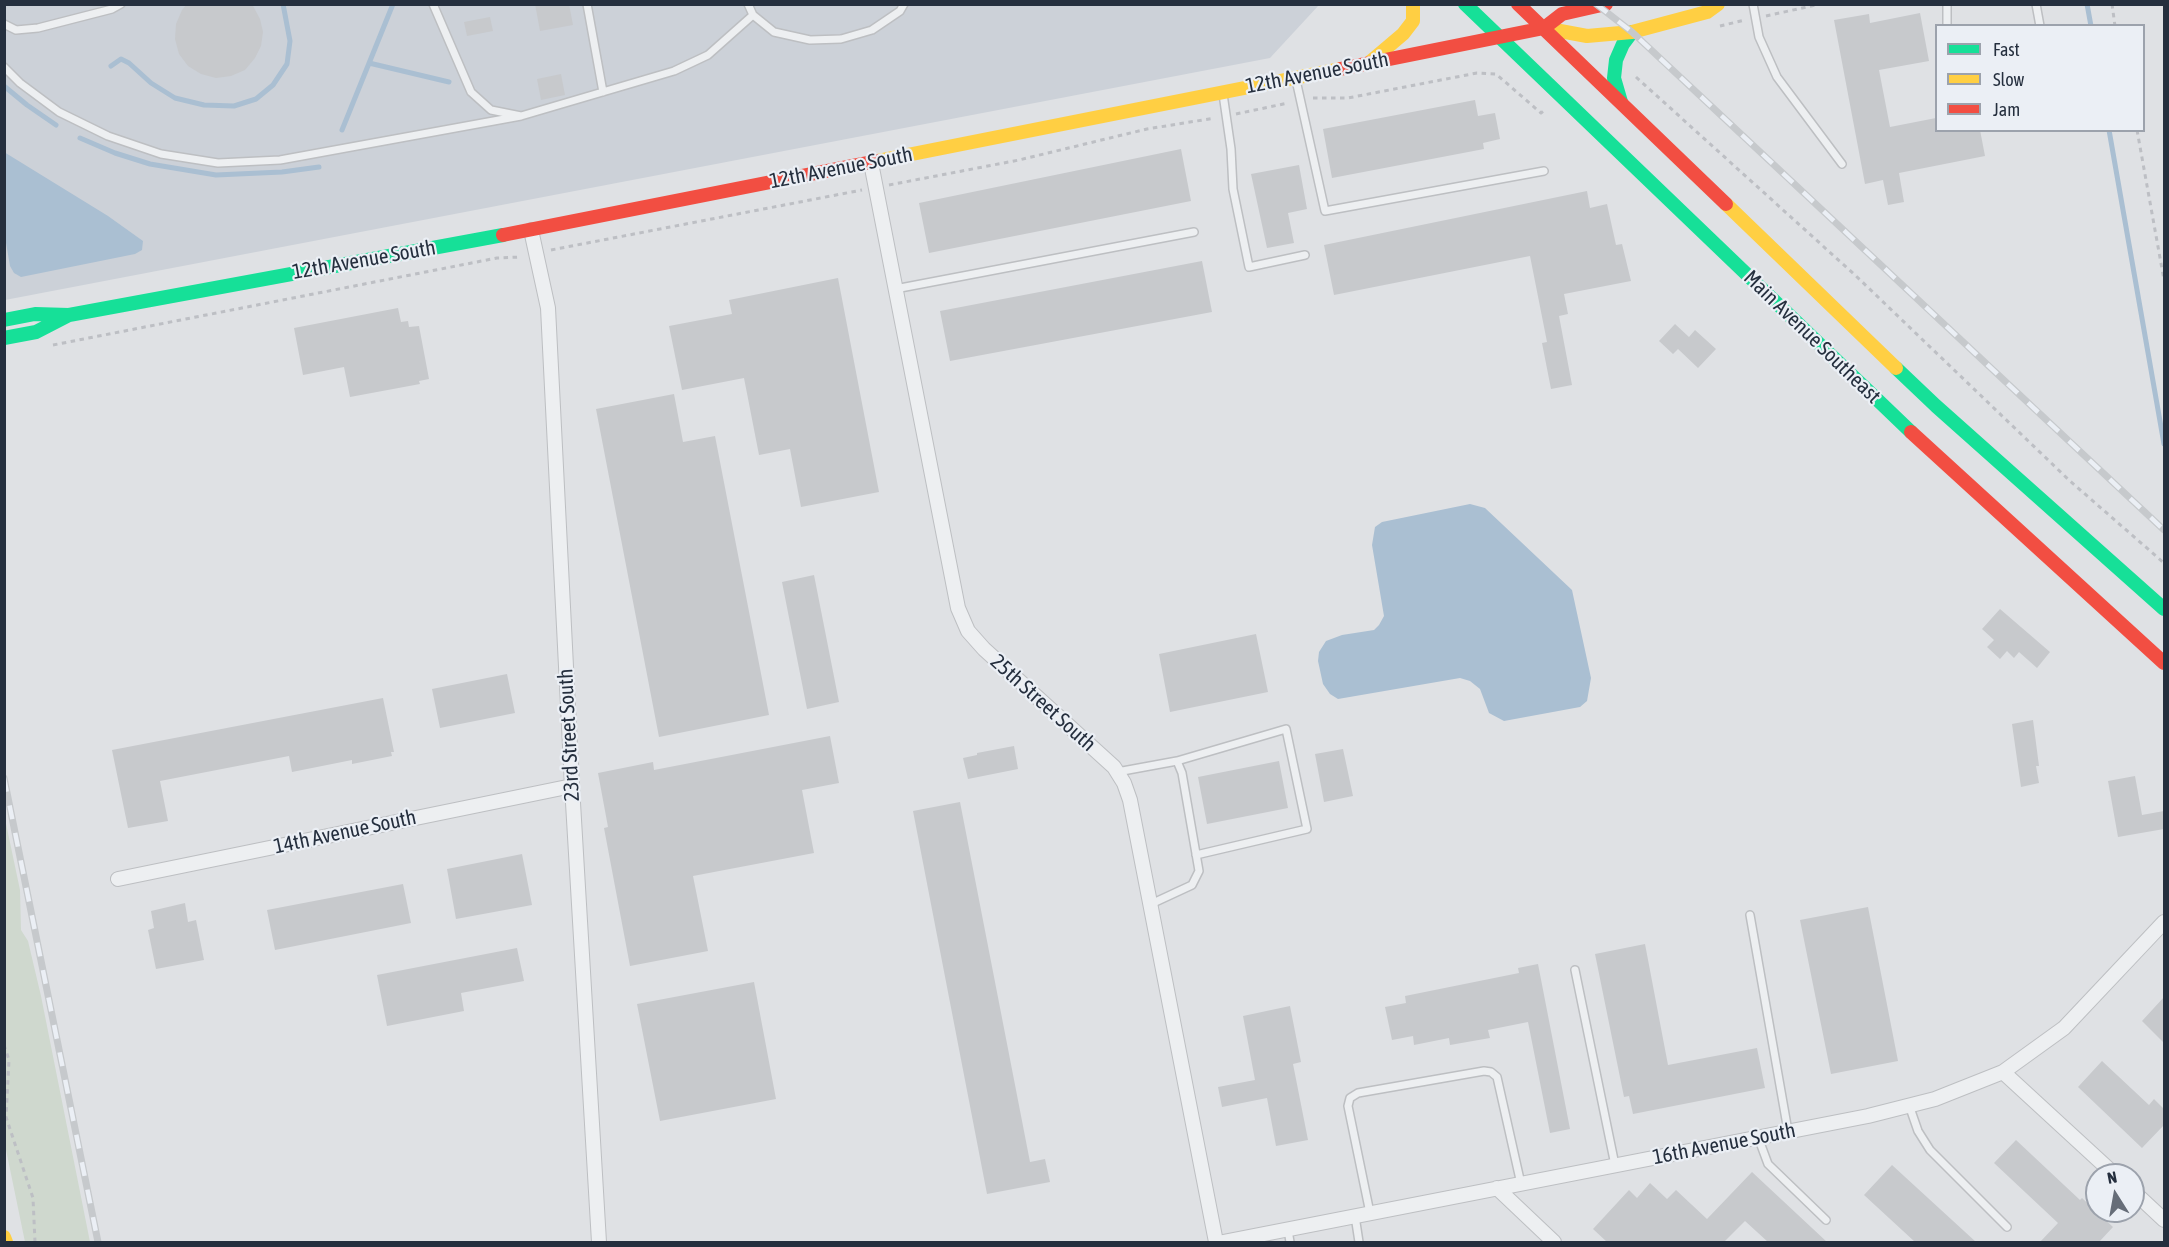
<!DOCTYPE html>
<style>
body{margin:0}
#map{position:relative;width:2169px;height:1247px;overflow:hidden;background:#dfe1e4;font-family:"Asap Condensed",sans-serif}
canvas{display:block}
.frame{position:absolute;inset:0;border:6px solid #252f3e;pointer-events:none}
.legend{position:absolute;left:1935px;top:24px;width:210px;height:108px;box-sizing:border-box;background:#ebeff5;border:2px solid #9ca2ac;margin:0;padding:8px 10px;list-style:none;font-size:18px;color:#252f3e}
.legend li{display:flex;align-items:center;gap:12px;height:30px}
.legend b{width:30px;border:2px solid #9ca2ac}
.north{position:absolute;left:2085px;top:1163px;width:60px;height:60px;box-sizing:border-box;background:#ebeff5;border:2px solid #9ca2ac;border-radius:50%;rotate:349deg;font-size:16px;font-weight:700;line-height:24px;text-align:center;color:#252f3e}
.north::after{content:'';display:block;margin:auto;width:21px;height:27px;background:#666d78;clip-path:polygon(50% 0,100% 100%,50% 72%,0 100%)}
</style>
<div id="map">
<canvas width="2169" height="1247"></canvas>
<div class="frame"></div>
<ul class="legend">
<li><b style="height:8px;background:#16e098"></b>Fast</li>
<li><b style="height:8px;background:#ffcf43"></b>Slow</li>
<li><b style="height:8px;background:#f24e42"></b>Jam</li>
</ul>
<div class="north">N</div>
</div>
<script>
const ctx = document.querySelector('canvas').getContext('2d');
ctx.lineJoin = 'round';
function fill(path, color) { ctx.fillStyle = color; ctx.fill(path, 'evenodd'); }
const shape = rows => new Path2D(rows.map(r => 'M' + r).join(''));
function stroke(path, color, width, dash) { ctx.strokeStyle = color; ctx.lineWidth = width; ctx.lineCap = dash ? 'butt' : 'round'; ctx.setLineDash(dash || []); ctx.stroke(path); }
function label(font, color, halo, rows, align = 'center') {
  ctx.font = font + ' "Asap Condensed",sans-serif'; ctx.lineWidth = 4.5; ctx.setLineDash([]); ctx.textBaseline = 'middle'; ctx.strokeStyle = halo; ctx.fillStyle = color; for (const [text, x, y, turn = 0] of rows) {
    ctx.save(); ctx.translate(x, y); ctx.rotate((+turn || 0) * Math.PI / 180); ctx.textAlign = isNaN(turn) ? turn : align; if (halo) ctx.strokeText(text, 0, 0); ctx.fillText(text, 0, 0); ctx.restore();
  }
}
const built = shape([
 [5,5,1319,5,1270,58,5,300]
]);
const green = shape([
 [4,814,20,890,21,930,28,941,41,996,90,1242,25,1242,4,1140]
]);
const water = shape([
 [4,152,108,216,143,241,142,250,135,254,21,277,14,273,10,266,5,237],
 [1470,504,1485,508,1572,590,1591,678,1587,701,1580,707,1504,721,1489,713,1480,689,1470,681,1460,678,1338,699,1330,694,1323,684,1318,661,1319,652,1326,641,1342,635,1374,630,1379,625,1384,616,1372,545,1375,527,1382,522]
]);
const stream = shape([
 [2087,4,2091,26],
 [369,63,449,82],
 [111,66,121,59,129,63,151,83,175,98,204,105,234,106,256,99,273,85,287,64,290,41,283,4],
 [4,86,27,105,56,125],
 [342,130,393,4],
 [2109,130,2164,444],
 [80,138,115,153,150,164,216,175,282,172,319,167]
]);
const building = shape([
 [187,4,252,4,260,19,263,32,261,46,255,58,245,70,231,76,216,78,201,74,188,66,179,54,175,39,176,24,182,10],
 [535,4,569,4,573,25,540,31],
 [1920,13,1929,61,1879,70,1890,127,1936,118,1936,130,1980,130,1985,156,1899,173,1904,202,1888,205,1883,180,1865,184,1834,20,1869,14,1870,23],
 [490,17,493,31,467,36,464,22],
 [561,74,565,95,541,100,537,79],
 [1475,100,1478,116,1495,113,1500,139,1483,143,1484,149,1332,178,1323,129],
 [1181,149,1191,201,929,253,919,203],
 [1299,165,1307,209,1288,213,1294,243,1267,248,1251,174],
 [1587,191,1590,208,1607,204,1616,245,1622,244,1631,281,1564,294,1568,314,1559,316,1572,385,1551,389,1542,343,1547,342,1530,256,1334,295,1324,245],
 [1202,261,1212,312,950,361,940,311],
 [838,278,879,492,801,507,790,449,759,455,744,378,682,390,669,326,732,314,729,300],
 [398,308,401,322,408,321,409,327,419,326,429,379,419,381,420,384,350,397,344,367,303,375,294,328],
 [1675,324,1689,337,1695,330,1716,349,1698,368,1678,349,1673,354,1659,341],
 [674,394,683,442,715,436,769,715,659,737,596,409],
 [814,575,839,702,807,709,782,582],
 [2000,609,2050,652,2037,668,2019,652,2014,658,2007,651,2000,659,1987,647,1994,640,1982,629],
 [1256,634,1268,692,1170,712,1159,654],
 [507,674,515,713,440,728,432,689],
 [383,698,394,752,391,752,392,756,352,764,352,760,292,772,289,756,160,781,168,821,128,828,112,750],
 [2033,720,2039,766,2036,766,2039,783,2021,787,2012,724],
 [830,736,839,783,802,790,814,853,693,876,708,951,630,966,604,828,608,827,598,773,653,762,654,770],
 [1014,746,1018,769,968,779,963,758,977,755,977,753],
 [1343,749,1353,796,1324,802,1315,754],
 [1279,761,1288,808,1207,824,1198,777],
 [2135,776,2142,815,2164,811,2164,829,2118,837,2108,781],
 [960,802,1030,1162,1045,1159,1050,1182,987,1194,913,811],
 [522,854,532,905,456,919,447,869],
 [403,884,411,923,275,950,267,910],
 [185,903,188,922,196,920,204,960,156,969,148,930,154,928,151,911],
 [1868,907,1898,1061,1831,1074,1800,920],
 [1645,944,1668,1065,1757,1048,1765,1088,1633,1114,1629,1096,1624,1097,1595,954],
 [517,948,524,981,461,993,464,1011,387,1026,377,975],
 [1538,964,1570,1129,1550,1133,1528,1022,1488,1030,1490,1038,1450,1045,1449,1038,1414,1045,1413,1036,1392,1040,1385,1007,1406,1003,1405,996,1519,973,1518,968],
 [754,982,776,1099,660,1121,637,1004],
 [2164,997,2164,1043,2142,1021],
 [1290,1006,1301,1062,1293,1064,1308,1140,1276,1146,1267,1098,1222,1107,1218,1087,1255,1080,1243,1016],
 [2102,1061,2149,1105,2154,1099,2164,1109,2164,1125,2142,1148,2078,1087],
 [2016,1140,2080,1200,2082,1198,2113,1227,2099,1242,2040,1242,2058,1223,1994,1163],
 [1892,1165,1976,1242,1915,1242,1864,1195],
 [1752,1172,1827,1242,1768,1242,1745,1221,1724,1242,1607,1242,1593,1229,1629,1190,1637,1198,1650,1183,1667,1199,1676,1190,1707,1219]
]);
const path = shape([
 [2112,4,2115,26],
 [1766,16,1820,4],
 [1720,26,1745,20],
 [1636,77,1855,275,2070,481,2164,563],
 [1313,98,1348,98,1477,73,1496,74,1541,113,1546,109],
 [1236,114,1288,103],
 [2137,130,2164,280],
 [889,185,1019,160,1147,129,1215,118],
 [551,250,862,190],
 [53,345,497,258,521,257],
 [4,1045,9,1060,6,1117,33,1198,35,1242]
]);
const lane = shape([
 [433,4,471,92,491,110,521,116,674,71,708,55,753,15],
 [587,4,603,92],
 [748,4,753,15,774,32,810,40,841,39,872,30,900,11,904,4],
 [1753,4,1759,37,1777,77,1842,164],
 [2036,4,2040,26],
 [4,24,16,30,38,28,112,9,121,4],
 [1947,26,1947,4],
 [4,67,20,83,59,112,108,136,161,154,218,163,280,160,521,116],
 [1296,80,1325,211,1544,171],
 [1223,94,1231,149,1233,189,1249,267,1305,255],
 [895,289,1194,232],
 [1177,761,1286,729,1307,829,1196,855],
 [1117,772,1177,761,1182,773,1199,871,1192,885,1151,904],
 [1750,915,1788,1131],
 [1575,970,1615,1165],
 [1909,1105,1918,1131,1930,1150,2007,1227],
 [1758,1137,1768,1164,1826,1220],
 [1370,1213,1348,1106,1350,1098,1358,1093,1484,1071,1491,1072,1497,1077,1521,1184],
 [1355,1216,1359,1242],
 [1288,1230,1290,1242]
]);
const street = shape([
 [871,163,958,608,968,631,984,649,1114,767,1124,783,1130,800,1216,1242],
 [531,230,548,308,572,786,599,1242],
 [118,879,572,786],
 [2003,1072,2115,1175],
 [1497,1188,1554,1242],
 [2133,1191,2164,1220],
 [1223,1242,1868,1116,1935,1099,2003,1072,2064,1028,2164,922]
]);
const fast = shape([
 [1465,4,1911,432],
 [1621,102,1614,78,1616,60,1623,44,1632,32],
 [4,320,35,314,69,315,503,235],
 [4,338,36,332,67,316],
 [1896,368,1936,406,2164,609]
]);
const slow = shape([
 [1544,28,1587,36,1632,32,1707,12,1718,4],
 [1370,62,1403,34,1413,21,1413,4],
 [877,161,1340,69],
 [1726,204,1896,368],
 [4,1237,6,1242]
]);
const jam = shape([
 [1518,4,1726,204],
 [1340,69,1544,28,1562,14,1606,4],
 [503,235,877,161],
 [1911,432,2164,663]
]);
const rail = shape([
 [1596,4,1632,32,2164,530],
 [4,778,98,1242]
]);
const streetNames = [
 ["12th Avenue South",1317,73,-11],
 ["12th Avenue South",841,168,-11],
 ["12th Avenue South",364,260,-10],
 ["Main Avenue Southeast",1812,337,44],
 ["25th Street South",1043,703,42],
 ["23rd Street South",569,735,-93],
 ["14th Avenue South",345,832,-12],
 ["16th Avenue South",1724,1144,-11]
];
fill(built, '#ccd1d8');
fill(green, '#cfd8ce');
fill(water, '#aabfd2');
stroke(stream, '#aabfd2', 5);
fill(building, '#c7c9cc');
stroke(lane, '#bdbfc2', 10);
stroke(street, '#bdbfc2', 16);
stroke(path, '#bdbfc4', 3, [4.5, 4.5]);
stroke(lane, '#edeff1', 7);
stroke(street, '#edeff1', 14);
stroke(fast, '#16e098', 14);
stroke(slow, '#ffcf43', 14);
stroke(jam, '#f24e42', 14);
stroke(rail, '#c6c9cc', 7);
stroke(rail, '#ebeff5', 4.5, [14]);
label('21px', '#252f3e', '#ebeff5', streetNames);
</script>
